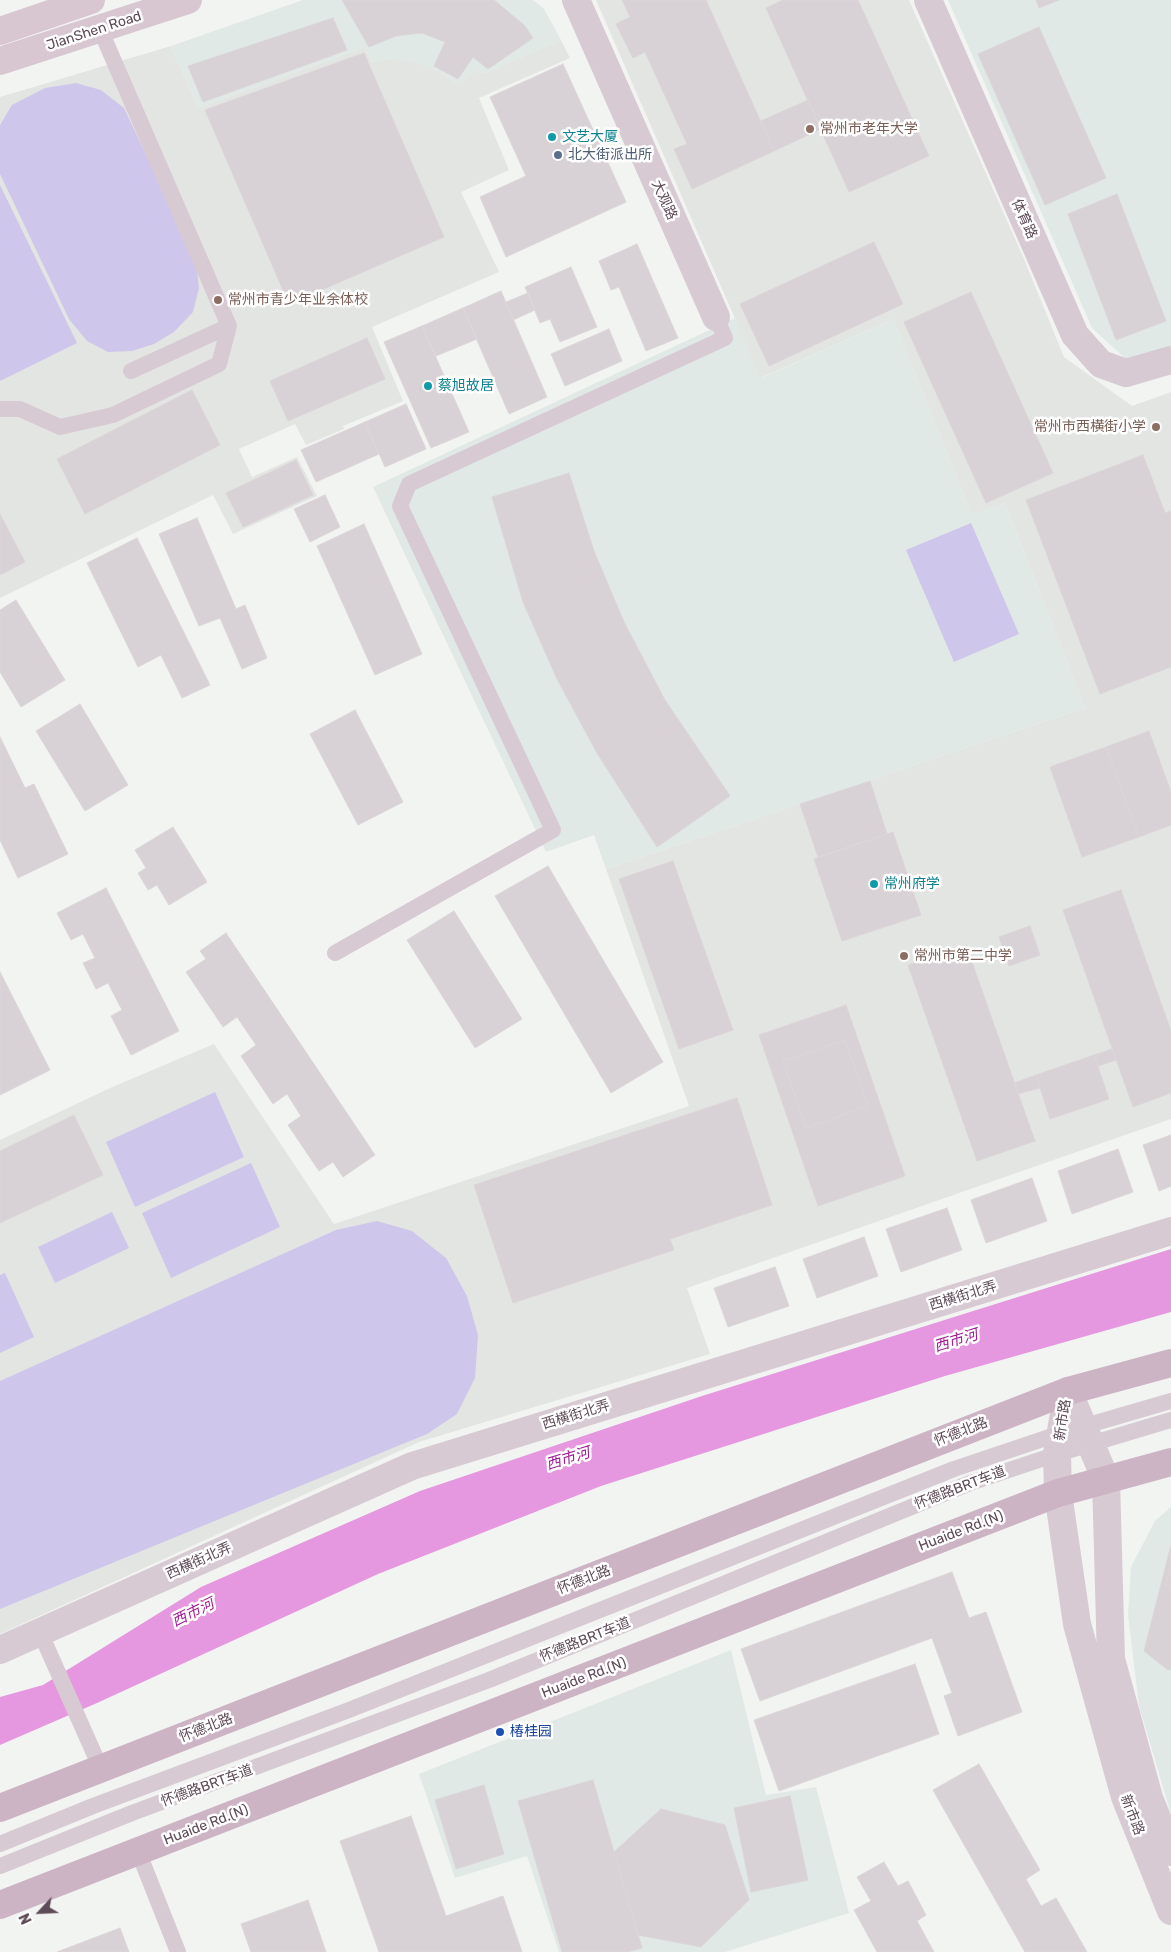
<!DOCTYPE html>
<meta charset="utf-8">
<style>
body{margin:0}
#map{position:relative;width:1171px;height:1952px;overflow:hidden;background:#f2f4f2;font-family:Rubik,sans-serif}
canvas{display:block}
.north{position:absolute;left:15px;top:1887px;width:50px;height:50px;-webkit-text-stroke:4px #fff;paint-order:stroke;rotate:245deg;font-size:14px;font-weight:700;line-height:20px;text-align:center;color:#5e4b57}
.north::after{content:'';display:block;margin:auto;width:18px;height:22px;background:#5e4b57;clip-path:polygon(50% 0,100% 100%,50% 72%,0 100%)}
</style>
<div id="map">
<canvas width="1171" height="1952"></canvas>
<div class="north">N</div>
</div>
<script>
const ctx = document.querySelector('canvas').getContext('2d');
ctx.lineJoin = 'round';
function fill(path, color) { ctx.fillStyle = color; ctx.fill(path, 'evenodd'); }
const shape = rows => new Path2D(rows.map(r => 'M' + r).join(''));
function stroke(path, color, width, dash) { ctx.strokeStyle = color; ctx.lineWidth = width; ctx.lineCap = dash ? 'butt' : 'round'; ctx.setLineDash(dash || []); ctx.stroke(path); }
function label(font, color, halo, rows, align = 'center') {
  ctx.font = font + ' Rubik,"Noto Sans SC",sans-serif'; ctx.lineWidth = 5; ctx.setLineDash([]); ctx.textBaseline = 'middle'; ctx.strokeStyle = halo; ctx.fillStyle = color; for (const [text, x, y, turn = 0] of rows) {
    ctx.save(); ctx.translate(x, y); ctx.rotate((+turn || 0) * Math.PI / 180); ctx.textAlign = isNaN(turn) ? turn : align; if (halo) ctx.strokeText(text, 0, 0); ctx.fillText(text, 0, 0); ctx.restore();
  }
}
const commercial = shape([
 [303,0,533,0,544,9,561,40,483,74,475,70,459,84,437,71,392,59,372,62,365,47,198,108,171,46],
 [948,0,1171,0,1171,346,1127,360,1092,328],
 [735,318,762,378,893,319,972,515,1005,503,1085,708,606,869,594,835,546,852,373,487],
 [1171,1507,1171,1814,1139,1706,1128,1615,1131,1567,1155,1521],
 [731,1650,766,1795,816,1787,849,1913,725,1952,559,1952,527,1856,455,1878,419,1774]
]);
const education = shape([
 [596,0,909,0,1024,259,1064,357,1132,406,1171,392,1171,1119,687,1288,710,1354,419,1442,0,1634,0,1140,110,1088,214,1044,334,1224,689,1106,606,869,1085,708,1005,503,972,515,893,319,761,378],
 [561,40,570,58,479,98,509,170,461,192,499,272,372,327,403,401,343,426,344,429,306,445,295,424,239,449,252,477,297,457,317,496,233,534,213,495,0,598,0,97,171,46,198,108,365,47,372,62,392,59,418,64,437,71,459,84,475,70,483,74]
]);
const green = shape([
 [76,83,101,90,124,108,196,261,199,288,193,312,174,332,154,344,132,351,108,352,87,341,69,319,0,174,0,125,12,105,45,88],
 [0,185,77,343,0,381],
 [971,523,1019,634,954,662,906,550],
 [215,1092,244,1157,135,1207,106,1142],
 [251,1163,280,1227,171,1278,142,1213],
 [112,1212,129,1248,55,1283,38,1247],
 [377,1221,412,1231,446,1258,467,1296,478,1335,475,1378,457,1414,427,1434,0,1609,0,1381,336,1230],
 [5,1273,34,1337,0,1353,0,1275]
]);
const water = shape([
 [1171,1249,1171,1312,945,1376,601,1486,378,1574,97,1703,0,1745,0,1697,43,1685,201,1587,420,1491,702,1396]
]);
const building = shape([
 [342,0,494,0,524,25,533,38,488,69,473,57,458,79,434,66,445,42,422,33,396,36,369,47,342,0],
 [622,0,706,0,774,151,692,189,674,149,687,144,645,52,633,58,616,24,630,17,622,0],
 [783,0,858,0,929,156,849,192,766,8,783,0],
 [1036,0,1059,0,1039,8,1036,0],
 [333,18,347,50,203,102,188,66,333,18],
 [1039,27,1106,178,1045,205,978,54,1039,27],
 [364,53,444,237,289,304,205,110,364,53],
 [563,64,626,202,506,257,480,197,526,176,490,97,563,64],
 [808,100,821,129,774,151,761,121,808,100],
 [1117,194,1166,321,1116,340,1068,214,1117,194],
 [874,242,903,304,769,366,740,304,874,242],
 [637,244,678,338,646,351,619,287,611,290,599,261,637,244],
 [571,267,597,327,560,342,550,319,540,323,525,287,571,267],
 [501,291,547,397,509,414,463,308,501,291],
 [971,292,1053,473,986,503,904,322,971,292],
 [528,293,535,310,513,320,506,302,528,293],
 [463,308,477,339,436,356,422,326,463,308],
 [422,326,469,432,431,448,384,342,422,326],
 [609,329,622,361,565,386,551,354,609,329],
 [367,338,385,379,288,421,270,381,367,338],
 [192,390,220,445,85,514,57,459,192,390],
 [406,404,426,449,385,467,365,422,406,404],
 [365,422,379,454,316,482,301,450,365,422],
 [1143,455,1165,513,1171,511,1171,667,1100,694,1026,500,1143,455],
 [296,460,313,495,243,527,226,493,296,460],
 [569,473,594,551,624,622,665,700,730,796,657,847,597,753,557,679,523,602,492,497,569,473],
 [325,495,340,527,310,542,294,509,325,495],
 [0,514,25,562,0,575,0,514],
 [197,518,236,609,245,605,267,658,242,669,220,618,199,626,159,534,197,518],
 [364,524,422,654,375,675,317,546,364,524],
 [137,538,210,685,182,698,161,655,138,667,87,563,137,538],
 [16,600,65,680,21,707,0,672,0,610,16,600],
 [80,704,128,785,85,811,36,731,80,704],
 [355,710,403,802,358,825,310,734,355,710],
 [1149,731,1171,792,1171,825,1139,837,1106,747,1149,731],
 [0,737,25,788,34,784,68,854,18,878,0,840,0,737],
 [1106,747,1139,837,1082,857,1050,767,1106,747],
 [870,781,887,834,818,857,800,804,870,781],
 [173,827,207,882,169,905,157,885,148,890,138,873,146,868,135,850,173,827],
 [893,832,921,915,842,941,814,859,893,832],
 [673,861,733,1030,679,1049,619,879,673,861],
 [548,866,663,1062,611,1093,495,896,548,866],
 [106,888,179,1031,131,1055,111,1016,122,1010,108,983,96,989,83,963,95,958,83,934,71,940,57,913,106,888],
 [1121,890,1171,1031,1171,1093,1133,1107,1063,910,1121,890],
 [454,911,522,1019,475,1048,407,940,454,911],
 [1030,926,1040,955,1009,966,999,937,1030,926],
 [226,933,375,1155,343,1177,333,1162,319,1171,288,1125,301,1116,287,1094,273,1104,241,1056,256,1045,237,1017,223,1027,186,972,206,959,200,951,226,933],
 [966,945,1035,1141,977,1161,908,965,966,945],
 [0,972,50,1070,0,1095,0,972],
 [846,1005,905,1176,818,1206,759,1035,846,1005],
 [845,1040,868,1106,806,1128,783,1061,845,1040],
 [845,1040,868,1106,806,1128,783,1061,845,1040],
 [1112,1049,1116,1060,1098,1066,1094,1055,1112,1049],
 [1094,1055,1109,1099,1050,1119,1036,1075,1094,1055],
 [1036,1075,1040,1088,1018,1094,1014,1083,1036,1075],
 [737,1098,772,1205,670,1239,674,1250,513,1303,474,1185,737,1098],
 [74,1115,103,1175,0,1223,0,1151,74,1115],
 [1171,1135,1171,1186,1159,1191,1143,1145,1171,1135],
 [1118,1149,1133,1192,1072,1214,1058,1171,1118,1149],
 [1032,1178,1047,1221,986,1243,971,1200,1032,1178],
 [947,1208,962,1250,901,1272,886,1229,947,1208],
 [864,1237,878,1276,817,1298,803,1259,864,1237],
 [775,1267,789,1306,728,1327,714,1288,775,1267],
 [1171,1545,1171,1566,1166,1585,1171,1589,1171,1669,1168,1670,1144,1651,1171,1545],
 [1171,1566,1171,1589,1166,1585,1171,1566],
 [952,1572,969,1618,986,1612,1022,1712,958,1736,944,1696,952,1693,932,1638,760,1701,741,1649,952,1572],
 [915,1664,939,1734,779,1791,754,1720,915,1664],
 [979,1764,1040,1870,1026,1879,1041,1906,1056,1898,1087,1952,1025,1952,933,1790,979,1764],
 [593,1780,642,1948,627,1952,562,1952,518,1801,593,1780],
 [484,1785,504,1854,456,1869,435,1800,484,1785],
 [790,1796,808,1880,751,1892,734,1808,790,1796],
 [661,1809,725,1825,749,1900,701,1947,638,1935,614,1852,661,1809],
 [411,1816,446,1916,503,1896,522,1952,379,1952,340,1841,411,1816],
 [884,1862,898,1886,908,1881,926,1915,917,1921,934,1952,877,1952,854,1910,871,1901,857,1877,884,1862],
 [308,1900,326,1952,251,1952,241,1924,308,1900],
 [120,1928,129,1952,57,1952,120,1928]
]);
const service = shape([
 [131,371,229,326],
 [0,409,20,409,60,427,113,415,219,364,229,326,100,29],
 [335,953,553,830,400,506,409,484,725,338,716,317],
 [40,1632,101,1769],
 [0,1844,93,1806,349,1710,954,1469,1061,1433,1171,1401],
 [138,1851,178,1952],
 [0,1866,132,1813,489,1680,970,1483,1057,1454,1171,1420]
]);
const minor = shape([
 [576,0,716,317],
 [928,0,1075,335,1101,364,1126,373,1171,360],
 [0,1650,412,1466,1171,1231]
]);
const tertiary = shape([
 [1068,1391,1057,1454,1058,1493,1077,1624,1125,1797,1171,1911],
 [1068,1391,1106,1480,1111,1659,1149,1798,1171,1852]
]);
const secondary = shape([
 [0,31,91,0],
 [0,61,188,0]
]);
const primary = shape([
 [0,1808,1068,1391,1171,1363],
 [0,1905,1058,1493,1171,1462]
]);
const markers = [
 [810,129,5,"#8d6e63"],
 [552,137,5,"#0f9aa8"],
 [558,155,5,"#5c6f8a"],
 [218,300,5,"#8d6e63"],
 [428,386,5,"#0f9aa8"],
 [1156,427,5,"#8d6e63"],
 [874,884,5,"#0f9aa8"],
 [904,956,5,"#8d6e63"],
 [500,1732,5,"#1a4fb4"]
];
const streetNames = [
 ["JianShen Road",94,31,-18],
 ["大观路",664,200,66],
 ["体育路",1024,219,66],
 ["西横街北弄",963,1296,-17],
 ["西横街北弄",576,1415,-17],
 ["新市路",1063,1420,-81],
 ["怀德北路",961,1432,-21],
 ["怀德路BRT车道",960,1488,-21],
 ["Huaide Rd.(N)",961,1531,-21],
 ["西横街北弄",199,1561,-24],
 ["怀德北路",584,1580,-21],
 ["怀德路BRT车道",585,1640,-22],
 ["Huaide Rd.(N)",584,1678,-21],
 ["怀德北路",206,1728,-21],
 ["怀德路BRT车道",207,1786,-20],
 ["新市路",1132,1815,69],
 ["Huaide Rd.(N)",206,1825,-21]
];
const educationNames = [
 ["常州市老年大学",820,129],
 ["常州市青少年业余体校",228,300],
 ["常州市西横街小学",1146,427,"right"],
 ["常州市第二中学",914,956]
];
const cultureNames = [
 ["文艺大厦",562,137],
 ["蔡旭故居",438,386],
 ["常州府学",884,884]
];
const serviceNames = [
 ["北大街派出所",568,155]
];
const transitNames = [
 ["椿桂园",510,1732]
];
const waterNames = [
 ["西市河",956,1341,-17],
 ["西市河",568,1459,-17],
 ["西市河",193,1613,-26]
];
fill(commercial, '#e0e9e6');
fill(education, '#e3e5e3');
fill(green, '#cfc6ec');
fill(water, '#e597df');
fill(building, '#d8d1d5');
stroke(building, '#dcd6d9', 1);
stroke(service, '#d8cad3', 16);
stroke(minor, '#d8cad3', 28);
stroke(tertiary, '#d8cad3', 28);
stroke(secondary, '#d8c7d1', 28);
stroke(primary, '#cdb4c4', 28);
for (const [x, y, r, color] of markers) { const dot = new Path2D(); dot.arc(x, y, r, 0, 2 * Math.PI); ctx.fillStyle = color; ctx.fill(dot); stroke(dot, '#fff', 2); }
label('14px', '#5e4b57', '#fff', streetNames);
label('14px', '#785e54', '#fff', educationNames, 'left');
label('14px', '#0d838f', '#fff', cultureNames, 'left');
label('14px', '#4e5e75', '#fff', serviceNames, 'left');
label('14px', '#164399', '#fff', transitNames, 'left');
label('italic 15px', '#a11b97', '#fff', waterNames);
</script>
